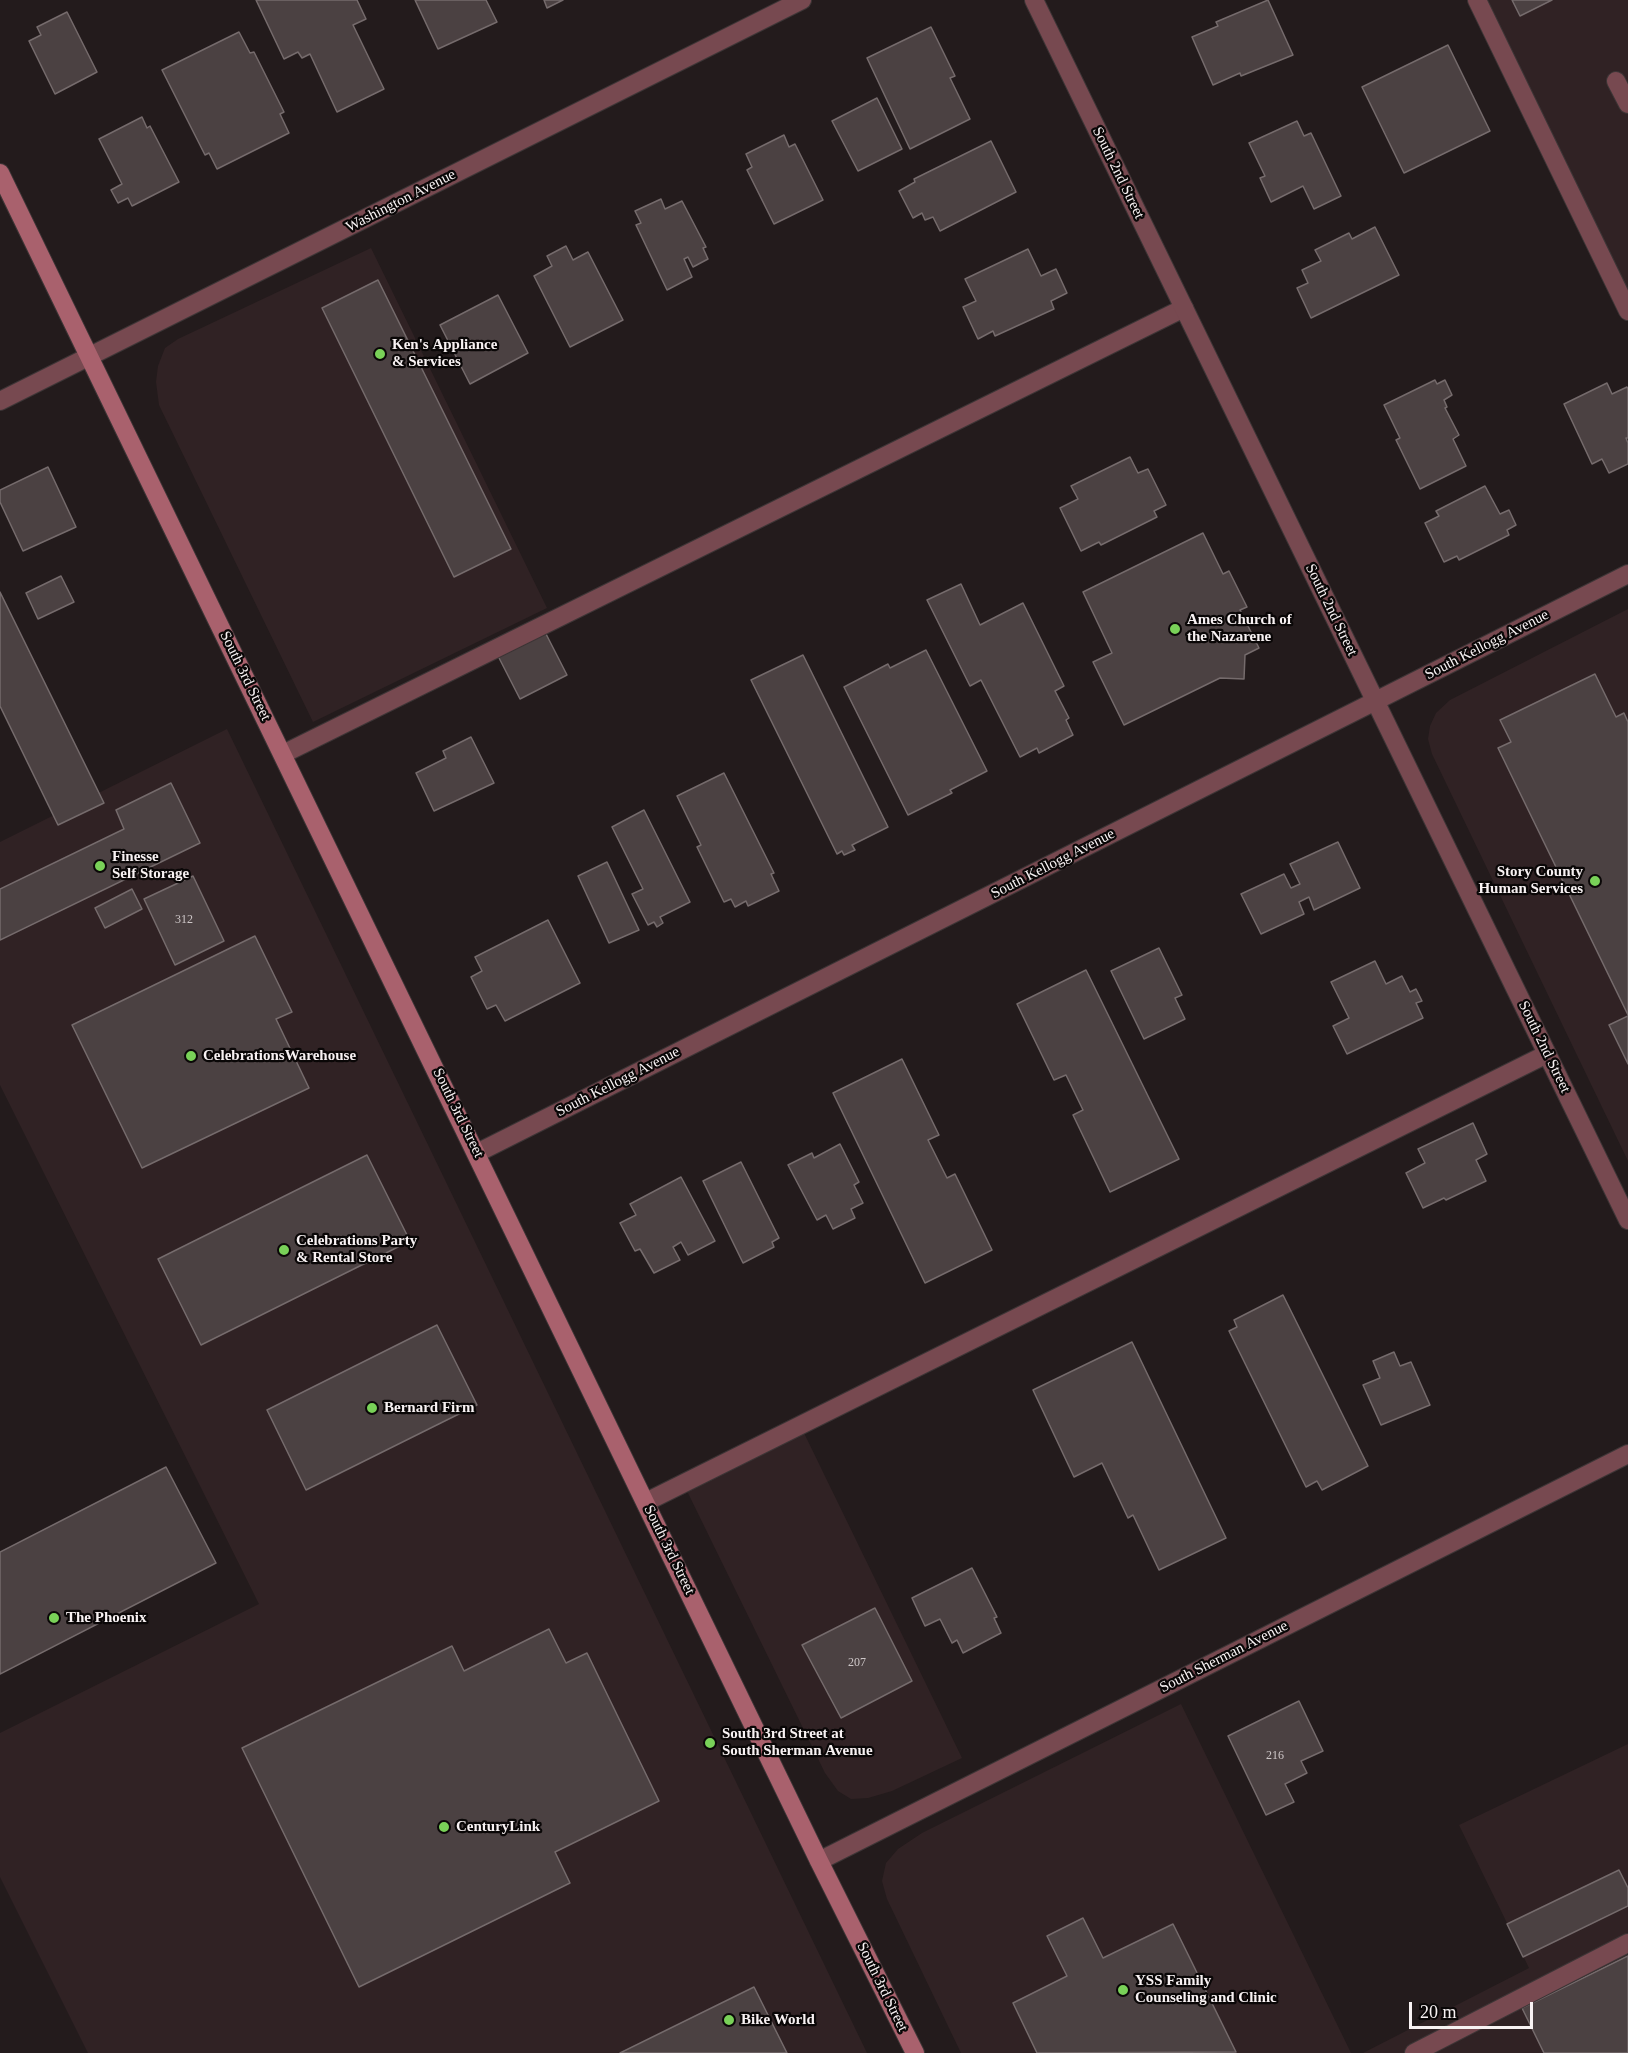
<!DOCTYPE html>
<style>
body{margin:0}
#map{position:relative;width:1628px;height:2053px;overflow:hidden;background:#231b1c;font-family:Georgia,serif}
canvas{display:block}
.scale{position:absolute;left:1409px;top:2002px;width:124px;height:27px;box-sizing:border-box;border:3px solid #f8f2f3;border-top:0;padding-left:8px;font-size:18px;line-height:21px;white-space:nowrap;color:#f8f2f3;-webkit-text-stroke:4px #0a0707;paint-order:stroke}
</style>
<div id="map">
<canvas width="1628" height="2053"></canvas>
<div class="scale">20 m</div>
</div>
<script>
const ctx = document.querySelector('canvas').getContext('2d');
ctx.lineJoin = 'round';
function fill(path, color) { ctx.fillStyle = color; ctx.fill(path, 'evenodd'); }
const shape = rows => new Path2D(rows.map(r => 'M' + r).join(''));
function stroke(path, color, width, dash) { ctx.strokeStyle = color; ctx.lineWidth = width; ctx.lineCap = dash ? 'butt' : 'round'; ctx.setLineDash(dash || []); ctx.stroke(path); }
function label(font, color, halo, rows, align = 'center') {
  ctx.font = font + ' Georgia,serif'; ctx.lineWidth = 4.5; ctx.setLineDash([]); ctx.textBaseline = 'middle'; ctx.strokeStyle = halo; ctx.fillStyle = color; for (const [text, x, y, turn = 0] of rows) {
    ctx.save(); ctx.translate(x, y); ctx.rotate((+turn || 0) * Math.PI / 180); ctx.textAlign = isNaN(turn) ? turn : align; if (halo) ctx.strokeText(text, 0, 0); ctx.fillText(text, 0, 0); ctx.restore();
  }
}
const built = shape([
 [1484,0,1628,0,1628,299],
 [371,248,547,608,313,722,159,405,156,382,158,366,165,348,178,339],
 [1628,609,1628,1161,1432,754,1428,739,1430,726,1436,713,1450,700],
 [227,729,867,2053,88,2053,0,1877,0,1733,259,1604,0,1085,0,842],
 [804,1433,962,1758,892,1791,868,1798,851,1799,838,1791,825,1773,687,1491],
 [1181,1704,1351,2053,961,2053,887,1899,882,1881,886,1863,898,1849,922,1833],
 [1628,1744,1628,2053,1363,2053,1529,1968,1459,1825]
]);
const building = shape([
 [256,0,357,0,366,19,353,25,384,89,337,112,310,54,302,58,298,52,284,59,256,0],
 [415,0,486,0,497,22,438,49,415,0],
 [544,0,563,0,547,8,544,0],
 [1268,0,1293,55,1241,76,1240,73,1213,85,1192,37,1218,26,1216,22,1268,0],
 [1512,0,1552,0,1520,16,1512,0],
 [67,12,97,72,55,94,29,41,41,35,37,27,67,12],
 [931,27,955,76,950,78,970,119,910,149,867,58,931,27],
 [239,32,250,53,254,52,284,112,280,114,289,133,217,169,209,153,205,155,162,70,239,32],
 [1448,45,1490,131,1404,173,1362,87,1448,45],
 [877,98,902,149,858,171,832,121,877,98],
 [142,117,147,128,150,126,179,182,132,206,128,198,118,203,111,190,122,184,99,139,142,117],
 [1297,121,1304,136,1311,133,1341,196,1314,209,1303,186,1271,202,1260,178,1265,176,1249,143,1297,121],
 [784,135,789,147,795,144,823,200,774,224,747,170,752,167,746,154,784,135],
 [991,141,1016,192,940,231,933,217,925,220,922,213,913,218,899,191,915,182,914,179,991,141],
 [661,199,665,209,682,201,706,247,703,248,708,259,693,267,688,257,684,259,692,277,667,290,636,225,641,223,635,211,661,199],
 [1375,227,1399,275,1311,318,1297,288,1308,283,1302,270,1321,261,1315,250,1349,233,1352,239,1375,227],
 [566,246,573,260,588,252,623,320,570,347,534,276,552,266,547,256,566,246],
 [1028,249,1041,276,1056,269,1067,293,1051,301,1054,309,995,336,993,331,978,339,963,307,976,301,965,279,1028,249],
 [378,280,511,549,454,577,322,308,378,280],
 [498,295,528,353,470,384,440,325,498,295],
 [1435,380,1437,384,1445,380,1452,395,1444,400,1447,407,1445,408,1459,435,1453,439,1466,466,1420,489,1396,440,1400,438,1384,405,1435,380],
 [1607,383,1612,394,1627,387,1628,389,1628,438,1626,438,1628,443,1628,464,1609,473,1602,459,1592,464,1564,404,1607,383],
 [1130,457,1138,473,1148,469,1166,505,1154,511,1157,517,1101,545,1099,542,1081,551,1060,508,1078,499,1071,486,1130,457],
 [48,467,76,527,23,551,0,502,0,490,48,467],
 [1485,486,1500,514,1509,510,1516,525,1507,530,1509,535,1459,560,1457,556,1444,562,1425,523,1439,516,1436,511,1485,486],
 [1203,533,1223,574,1229,571,1247,607,1240,610,1259,648,1245,655,1244,679,1220,678,1124,725,1093,662,1112,653,1083,592,1203,533],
 [61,576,74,602,38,619,26,593,61,576],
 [961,584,980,625,1023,603,1064,686,1055,691,1069,718,1066,720,1073,735,1039,753,1037,748,1020,757,981,680,970,686,927,600,961,584],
 [0,592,104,803,58,825,0,706,0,592],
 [544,630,567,675,520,699,497,654,544,630],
 [926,650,987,771,950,790,952,793,908,815,844,687,888,664,890,668,926,650],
 [803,655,888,827,852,845,855,850,844,855,842,851,837,854,751,680,803,655],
 [1595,674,1616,717,1624,713,1628,722,1628,1015,1498,748,1511,742,1500,720,1595,674],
 [471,737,494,783,434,811,416,773,446,758,443,751,471,737],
 [724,773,774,873,771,874,779,891,748,906,746,901,735,907,731,899,724,902,697,847,701,845,677,796,724,773],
 [171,783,200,843,0,940,0,889,124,829,116,810,171,783],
 [644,810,690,902,660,917,663,923,657,927,654,922,648,925,632,894,643,889,612,827,644,810],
 [1338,842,1360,888,1314,910,1309,897,1299,902,1304,914,1261,934,1241,894,1284,874,1291,888,1300,884,1290,864,1338,842],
 [607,862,639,930,609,943,578,876,607,862],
 [193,876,224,941,175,965,144,899,193,876],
 [132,889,142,909,105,928,95,908,132,889],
 [548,920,580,983,505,1021,496,1005,487,1009,471,977,482,971,475,957,548,920],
 [255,936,292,1012,276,1019,309,1088,142,1168,72,1025,255,936],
 [1159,948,1182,995,1175,998,1185,1019,1144,1039,1111,971,1159,948],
 [1375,961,1386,984,1402,976,1410,992,1416,989,1422,1001,1416,1003,1423,1018,1347,1054,1333,1026,1349,1018,1331,982,1375,961],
 [1086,970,1179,1159,1110,1192,1073,1115,1083,1110,1066,1075,1054,1080,1017,1004,1086,970],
 [1628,1016,1628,1064,1609,1025,1628,1016],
 [902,1059,939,1135,928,1140,947,1178,955,1174,992,1250,925,1283,833,1093,902,1059],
 [1473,1123,1487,1154,1476,1160,1486,1181,1446,1200,1444,1198,1423,1208,1406,1173,1425,1163,1418,1149,1473,1123],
 [840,1144,859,1182,854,1185,863,1203,851,1209,855,1218,833,1229,826,1215,817,1220,788,1165,812,1153,814,1158,840,1144],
 [367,1155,410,1241,201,1345,158,1259,367,1155],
 [741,1162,779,1238,772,1242,774,1247,743,1263,703,1181,741,1162],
 [681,1177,715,1241,688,1255,681,1242,673,1247,680,1260,654,1273,640,1249,635,1251,620,1223,636,1215,630,1204,681,1177],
 [1283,1295,1368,1466,1322,1490,1317,1481,1306,1487,1229,1331,1237,1327,1234,1320,1283,1295],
 [437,1325,477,1405,306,1490,267,1410,437,1325],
 [1132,1342,1226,1538,1159,1570,1133,1515,1128,1518,1102,1463,1074,1477,1033,1390,1132,1342],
 [1394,1352,1400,1366,1411,1362,1430,1405,1381,1425,1363,1385,1380,1378,1373,1361,1394,1352],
 [166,1467,216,1563,0,1674,0,1552,166,1467],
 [972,1568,997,1617,994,1618,1001,1633,963,1653,957,1640,952,1643,940,1619,925,1626,912,1598,972,1568],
 [875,1608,912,1681,841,1718,802,1645,875,1608],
 [549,1629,566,1663,587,1653,659,1801,555,1852,570,1883,359,1987,242,1748,452,1646,464,1671,549,1629],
 [1299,1701,1323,1751,1301,1761,1307,1773,1285,1784,1294,1802,1266,1815,1228,1736,1299,1701],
 [1619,1870,1628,1888,1628,1906,1523,1957,1507,1924,1619,1870],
 [1083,1918,1103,1958,1173,1924,1236,2052,1037,2053,1013,2003,1067,1976,1047,1936,1083,1918],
 [1628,1956,1628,2053,1544,2053,1522,2008,1628,1956],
 [754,1987,787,2053,620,2053,754,1987]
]);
const service = shape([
 [1477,0,1628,311],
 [1616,81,1628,104],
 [283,754,1184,308],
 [646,1502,1547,1054],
 [1414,2053,1628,1943]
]);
const minor = shape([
 [1034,0,1628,1220],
 [0,401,802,0],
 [477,1153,1628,574],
 [819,1861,1628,1454]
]);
const secondary = shape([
 [0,173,819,1861,915,2053]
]);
const markers = [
 [380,354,6,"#79d158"],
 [1175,629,6,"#79d158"],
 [100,866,6,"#79d158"],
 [1595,881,6,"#79d158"],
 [191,1056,6,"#79d158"],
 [284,1250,6,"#79d158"],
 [372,1408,6,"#79d158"],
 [54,1618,6,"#79d158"],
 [710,1743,6,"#79d158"],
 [444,1827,6,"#79d158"],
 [1123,1990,6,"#79d158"],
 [729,2020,6,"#79d158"]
];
const numberNames = [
 ["312",184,920],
 ["207",857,1663],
 ["216",1275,1756]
];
const streetNames = [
 ["South 2nd Street",1118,173,64],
 ["Washington Avenue",401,201,-27],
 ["South 2nd Street",1331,610,64],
 ["South Kellogg Avenue",1487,645,-27],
 ["South 3rd Street",245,676,64],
 ["South Kellogg Avenue",1053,864,-27],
 ["South 2nd Street",1544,1047,64],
 ["South Kellogg Avenue",618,1082,-27],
 ["South 3rd Street",458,1113,64],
 ["South 3rd Street",669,1550,64],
 ["South Sherman Avenue",1224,1657,-27],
 ["South 3rd Street",882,1987,64]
];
const poiNames = [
 ["Ken's Appliance",392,345],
 ["& Services",392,362],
 ["Ames Church of",1187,620],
 ["the Nazarene",1187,637],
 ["Finesse",112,857],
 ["Self Storage",112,874],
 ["Story County",1583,872,"right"],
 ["Human Services",1583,889,"right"],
 ["CelebrationsWarehouse",203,1056],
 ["Celebrations Party",296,1241],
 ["& Rental Store",296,1258],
 ["Bernard Firm",384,1408],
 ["The Phoenix",66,1618],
 ["South 3rd Street at",722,1734],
 ["South Sherman Avenue",722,1751],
 ["CenturyLink",456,1827],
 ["YSS Family",1135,1981],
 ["Counseling and Clinic",1135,1998],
 ["Bike World",741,2020]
];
fill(built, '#302224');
fill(building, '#4b4142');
stroke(building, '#756b6c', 1.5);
stroke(service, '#3d3536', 20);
stroke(minor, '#3d3536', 20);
stroke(secondary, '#3d3536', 20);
stroke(service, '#774950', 18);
stroke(minor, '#774950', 18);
stroke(secondary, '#a9616d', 18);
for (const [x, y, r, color] of markers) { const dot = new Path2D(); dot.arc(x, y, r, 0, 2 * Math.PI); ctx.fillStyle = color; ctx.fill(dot); stroke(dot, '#0a0707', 2); }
label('12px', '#cdc6c7', null, numberNames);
label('15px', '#f8f2f3', '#0a0707', streetNames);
label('bold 15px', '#f8f2f3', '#0a0707', poiNames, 'left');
</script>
